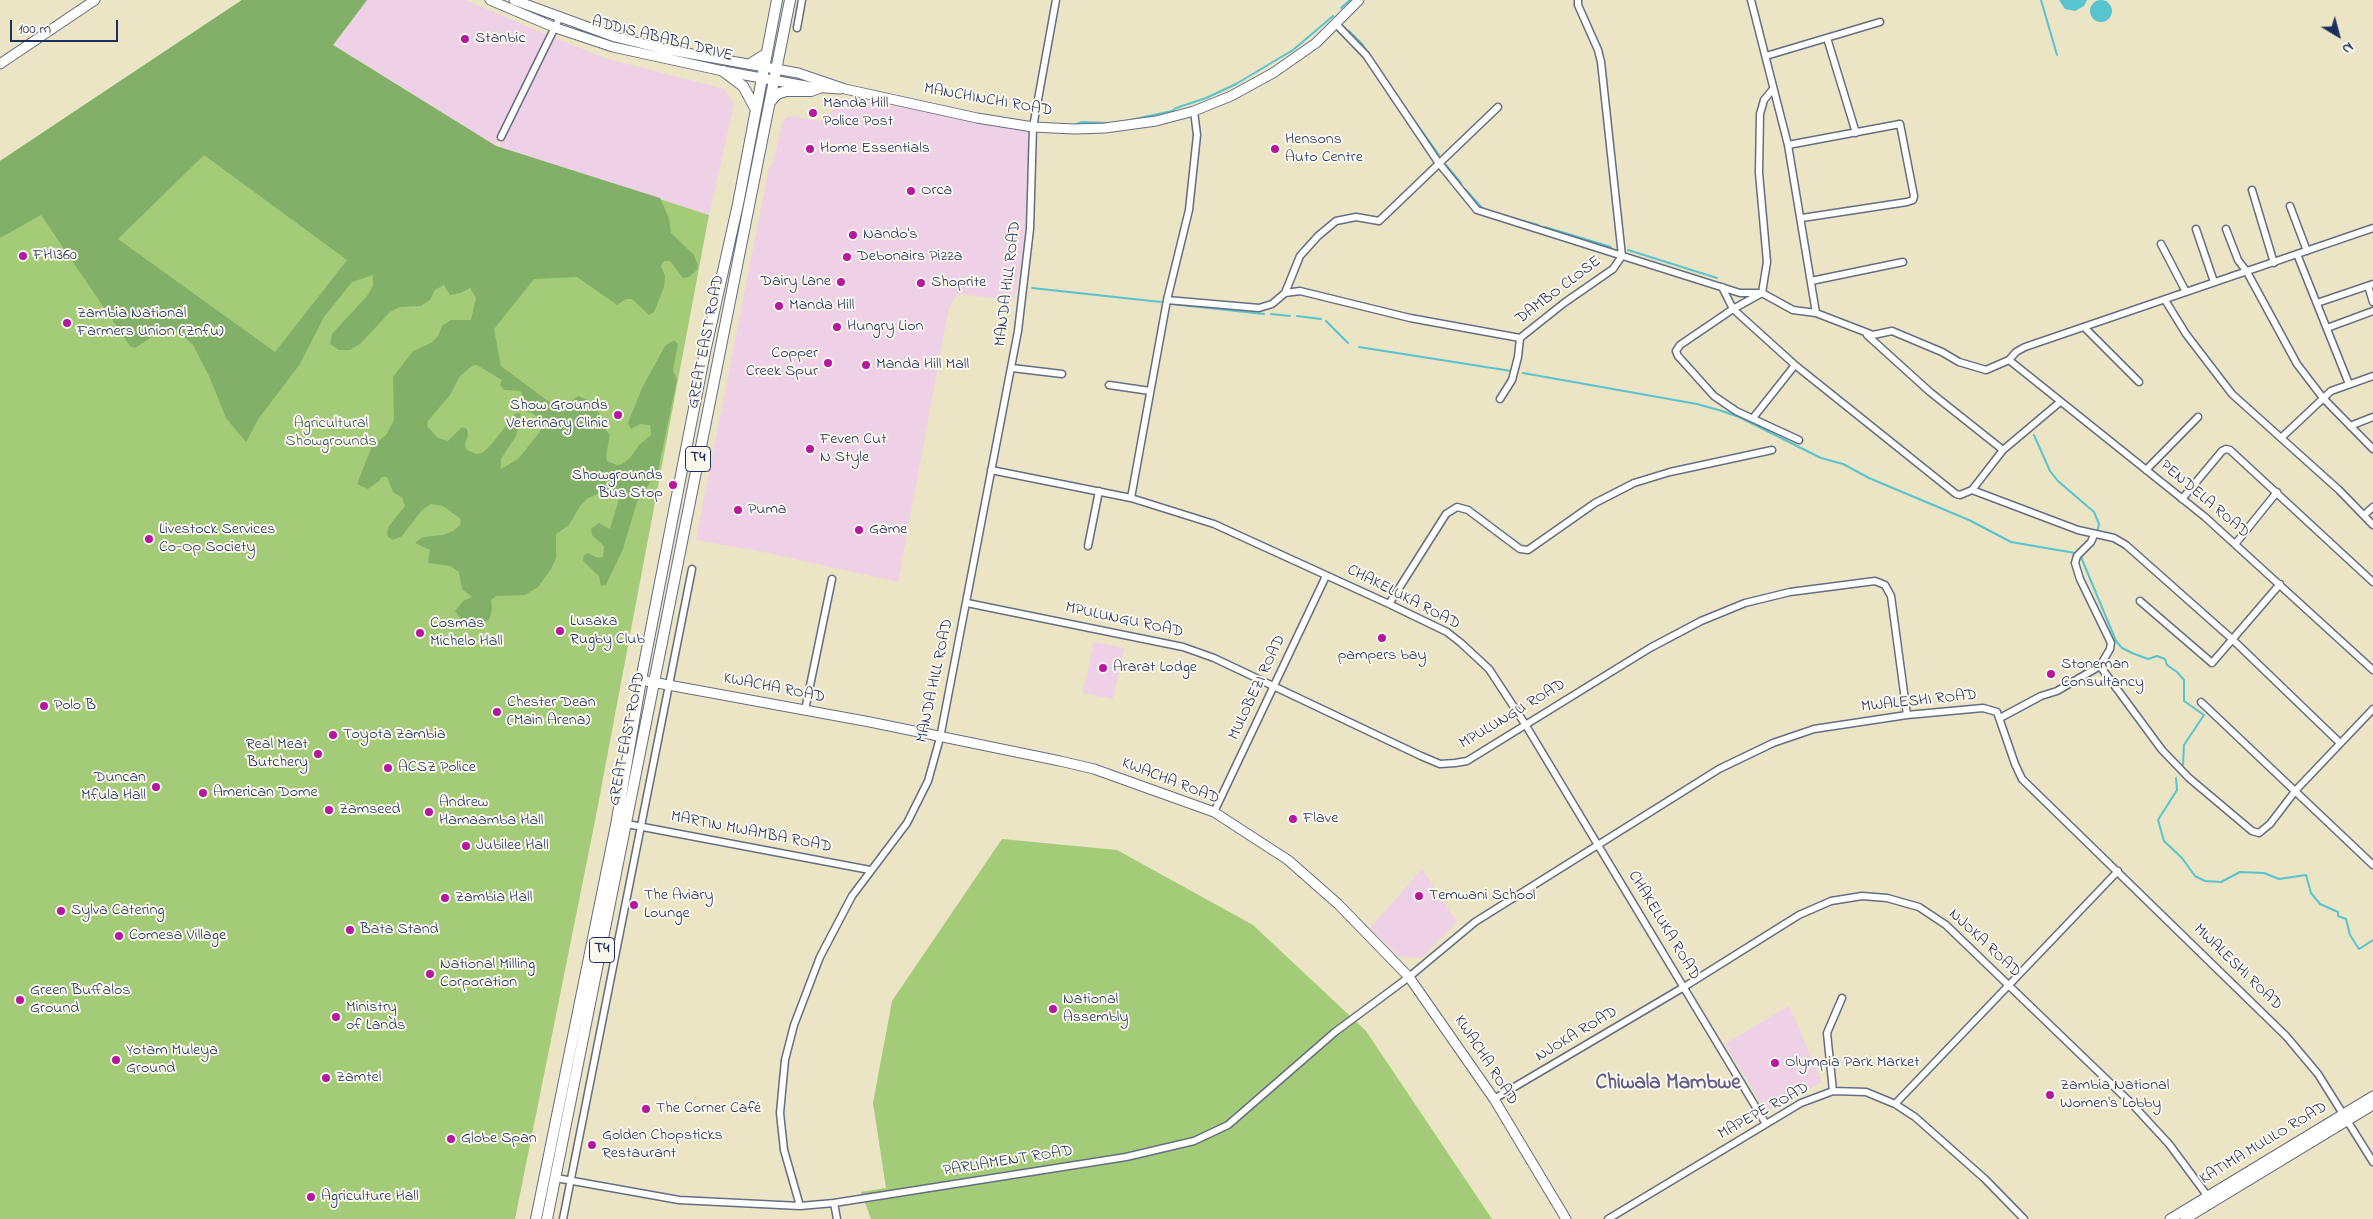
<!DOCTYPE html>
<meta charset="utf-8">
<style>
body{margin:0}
#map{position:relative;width:2373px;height:1219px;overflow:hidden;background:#ebe4c5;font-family:"Indie Flower",sans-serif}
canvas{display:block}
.north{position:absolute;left:2313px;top:10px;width:50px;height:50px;-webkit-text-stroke:4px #fbf7ec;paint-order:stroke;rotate:143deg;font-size:14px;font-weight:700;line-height:20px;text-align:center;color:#1b2f5e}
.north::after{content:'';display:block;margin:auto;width:18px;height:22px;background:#1b2f5e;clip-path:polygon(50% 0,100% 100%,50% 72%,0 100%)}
.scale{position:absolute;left:10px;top:20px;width:108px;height:22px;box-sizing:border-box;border:2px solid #1b2f5e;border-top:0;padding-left:6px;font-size:15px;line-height:18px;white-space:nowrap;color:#1b2f5e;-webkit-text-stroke:4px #fbf7ec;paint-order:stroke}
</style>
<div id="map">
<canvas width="2373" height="1219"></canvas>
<div class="north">N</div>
<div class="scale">100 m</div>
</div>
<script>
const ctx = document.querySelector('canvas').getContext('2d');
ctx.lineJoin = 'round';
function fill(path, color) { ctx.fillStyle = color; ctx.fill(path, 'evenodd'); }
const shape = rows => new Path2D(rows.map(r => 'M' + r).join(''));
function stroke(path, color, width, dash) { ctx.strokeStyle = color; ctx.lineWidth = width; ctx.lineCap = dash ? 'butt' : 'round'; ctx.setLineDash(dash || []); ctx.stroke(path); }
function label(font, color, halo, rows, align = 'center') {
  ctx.font = font + ' "Indie Flower",sans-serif'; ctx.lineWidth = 4; ctx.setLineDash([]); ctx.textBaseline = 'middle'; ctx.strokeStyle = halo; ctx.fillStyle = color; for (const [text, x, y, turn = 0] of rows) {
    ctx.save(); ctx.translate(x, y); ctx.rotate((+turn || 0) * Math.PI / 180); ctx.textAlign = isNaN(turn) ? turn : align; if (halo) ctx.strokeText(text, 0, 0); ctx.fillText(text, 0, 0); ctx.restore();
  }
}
const built = shape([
 [367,0,465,0,550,36,496,146,332,44],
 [552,37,608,59,724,89,734,104,709,215,499,147],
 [847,98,1034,129,1026,231,1016,294,1011,300,958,294,949,307,898,582,759,551,696,540,769,167,774,161,782,122,788,116,821,121],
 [1094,642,1124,648,1113,699,1083,693],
 [1422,869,1457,922,1421,958,1400,957,1370,928],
 [1789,1006,1822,1082,1766,1111,1725,1044]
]);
const green = shape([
 [242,0,367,0,333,45,496,146,709,215,595,821,515,1219,0,1219,0,161],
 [1002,839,1117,850,1253,925,1366,1031,1492,1219,871,1219,861,1192,886,1188,873,1103,892,1001]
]);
const forest = shape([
 [242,0,367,0,333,45,496,146,660,198,669,218,671,233,694,255,698,265,697,270,689,277,683,278,670,261,664,261,661,266,665,276,664,287,654,312,649,315,632,299,626,299,617,305,577,277,534,279,494,329,501,366,560,410,578,396,593,402,601,417,603,427,610,435,606,456,607,461,617,465,622,464,630,458,639,445,651,435,650,425,640,424,631,429,628,423,642,388,665,346,674,340,678,344,673,370,677,380,658,471,637,502,623,549,606,585,601,586,599,576,583,561,584,555,588,553,598,558,603,557,604,546,592,535,591,529,599,523,610,529,619,499,620,494,614,491,598,494,588,498,580,506,569,525,556,534,556,558,551,569,538,587,525,595,496,596,491,600,492,610,489,620,479,624,462,620,455,611,463,601,472,597,462,589,459,572,450,566,428,563,430,550,415,543,423,537,443,535,453,531,460,525,461,519,443,506,431,504,422,510,402,536,393,540,388,537,387,532,389,526,405,506,402,498,393,492,387,477,382,477,379,481,368,489,357,484,372,446,386,435,394,420,393,377,413,351,431,343,438,336,442,326,451,320,471,320,476,298,470,288,461,293,450,295,444,285,435,290,430,300,421,306,400,307,390,312,360,344,350,350,339,350,330,344,332,334,367,296,373,286,373,275,352,282,324,317,300,364,259,418,246,442,226,418,209,376,193,345,180,333,170,328,159,332,135,348,130,346,41,215,0,238,0,161],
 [204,155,347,260,275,352,118,239],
 [477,365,502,380,500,385,504,390,521,391,527,412,532,413,544,423,539,433,518,459,501,469,501,459,516,436,521,414,516,413,490,446,482,453,476,454,467,450,465,445,468,435,467,429,462,427,448,441,438,438,427,426,428,421,450,395,460,376,472,366]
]);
const water = shape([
 [2059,0,2087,0,2084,6,2075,11,2065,9],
 '2090 11a11 11 0 1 1 22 0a11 11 0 1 1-22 0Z'
]);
const stream = shape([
 [2041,0,2057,55],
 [1341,8,1350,0],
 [1349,31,1362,44,1381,72],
 [1408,112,1439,155],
 [1121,122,1172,111,1176,108,1206,98,1236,84,1293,50,1333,16],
 [1074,125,1082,122,1106,123],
 [1446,165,1461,183],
 [1465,189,1484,210],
 [1505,216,1538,225],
 [1545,227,1611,247],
 [1628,250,1717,278],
 [1032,288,1161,302],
 [1171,304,1264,314],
 [1271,314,1290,316],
 [1297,316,1321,319],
 [1326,321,1348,343],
 [1359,347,1511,371],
 [1523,373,1697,404,1722,411,1739,417,1821,458,1843,464,1869,478,1969,520,2011,542,2075,553],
 [2034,435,2050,471,2058,481,2094,512,2099,524,2097,533],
 [2085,552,2081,557,2116,641,2122,648,2132,653,2148,659,2157,656,2165,659,2167,665,2177,672,2184,680,2184,701,2204,715,2184,745,2183,765],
 [2176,778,2177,790,2158,820,2164,841,2182,858,2195,876,2205,881,2221,882,2240,872,2264,873,2279,879,2306,875,2311,893,2320,904,2338,912,2338,916,2346,919,2350,935,2359,949,2373,940]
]);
const street = shape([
 [1751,0,1788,145,1816,313,1873,335,1892,331,1942,352,1959,362,1986,370,2009,360,2016,352,2025,347,2373,228],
 [1336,24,1366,55,1438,162,1477,210,1740,293,1762,293,1793,310,1816,313],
 [797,28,802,0],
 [1827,38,1856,133],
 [1766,56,1880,22],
 [1773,89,1764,100,1760,114,1759,173,1767,262,1762,293,1733,309,1680,345,1676,351,1678,356,1714,396,1736,411,1799,440],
 [501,137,559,19],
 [1788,145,1900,124,1914,196,1913,200,1907,202,1802,218],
 [2252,190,2274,263],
 [2290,206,2307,251],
 [2196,229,2214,282],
 [2226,229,2238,260,2247,272,2297,364,2323,398,2373,449],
 [2161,244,2186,292],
 [2297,254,2349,384],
 [1811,281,1903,262],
 [2368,286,2373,302],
 [1722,287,1733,309,1795,365,1956,494,1960,495,1972,490,2003,450,2060,402],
 [1285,293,1300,256,1318,236,1336,221,1356,217,1379,221,1498,107],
 [1167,300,1259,308,1272,304,1285,293,1300,291,1410,318,1520,338,1564,303,1613,269,1622,256,1601,62,1598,50,1578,5,1578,0],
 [2165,300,2186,334,2232,394,2339,490,2373,525],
 [2317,303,2373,284],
 [2084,327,2139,382],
 [2327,328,2373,311],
 [1867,335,1930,392,2003,450],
 [2009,360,2205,517,2373,670],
 [1012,368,1062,374],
 [1109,385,1150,391],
 [1500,399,1512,380,1518,357,1520,338],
 [1753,418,1795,365],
 [2350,426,2373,417],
 [2281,438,2331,391,2373,376],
 [991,470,1131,498,1214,524,1389,604,1447,632,1461,643,1489,669,1525,724,1766,1124],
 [2146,470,2198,417],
 [1972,490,2078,530,2114,538,2126,545,2232,639,2340,743],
 [1131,498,1167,300,1189,210,1197,135,1194,111],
 [2182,499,2222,451,2226,449,2230,450,2373,582],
 [2364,515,2373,507],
 [2236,543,2277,492],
 [1088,546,1099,491],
 [2140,601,2212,663,2280,584],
 [967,603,1183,647,1214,658,1421,756,1440,764,1455,763,1467,761,1650,648,1701,621,1745,603,1790,592,1875,581,1885,585,1891,596,1907,715],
 [1389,604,1446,514,1457,507,1468,510,1520,549,1528,550,1595,503,1634,483,1670,472,1772,450],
 [2100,666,2162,750,2189,778,2252,831,2259,833,2270,824,2296,790,2373,709],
 [2201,702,2373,865],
 [805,710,832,579],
 [2000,718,2041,696,2057,691,2100,666,2110,649,2111,643,2080,579,2075,563,2077,556,2091,542,2094,535],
 [1214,812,1326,576],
 [627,824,870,870],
 [1833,1091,1827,1033,1842,998],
 [1494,1099,1684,987,1799,915,1831,901,1862,896,1887,898,1919,907,1946,925,2133,1105,2169,1144,2209,1198],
 [1895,1104,2118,871],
 [556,1178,679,1200,800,1206,834,1203,1126,1157,1194,1141,1228,1125,1335,1032,1409,977,1475,922,1719,769,1773,743,1814,729,1907,715,1983,708,1997,712,2015,764,2022,779,2286,1036,2318,1074,2373,1162],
 [834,1203,837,1219],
 [800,1206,784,1150,780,1113,785,1060,794,1025,820,957,852,896,907,823,928,781,940,738,1018,331,1030,229,1033,127,1056,0],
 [563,1219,692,569],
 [1608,1219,1801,1103,1833,1091,1866,1092,1895,1104,1915,1117,1985,1179,2024,1219]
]);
const secondary = shape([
 [490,0,556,28,613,47,723,71,811,87,840,89],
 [514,0,615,37,664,49,798,73,845,89,977,118,1033,127,1074,129,1105,128,1156,121,1194,111,1231,96,1273,73,1316,43,1359,0],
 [0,64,95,0],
 [641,680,870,722,1060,761,1094,769,1214,812,1288,860,1338,904,1409,977,1494,1099,1566,1219],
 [2170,1219,2373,1096],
 [2185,1219,2373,1105]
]);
const primary = shape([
 [750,64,766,54],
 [723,71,743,86,755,108],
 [770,102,777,94,786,91,811,91,819,88],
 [536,1219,616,825,641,680,705,352,738,204,777,0],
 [547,1219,790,0]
]);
const markers = [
 [465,39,5,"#b5179e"],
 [813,113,5,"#b5179e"],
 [810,149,5,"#b5179e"],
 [1275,149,5,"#b5179e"],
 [911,191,5,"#b5179e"],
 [853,235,5,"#b5179e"],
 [23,256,5,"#b5179e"],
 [847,257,5,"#b5179e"],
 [841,282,5,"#b5179e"],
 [921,283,5,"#b5179e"],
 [779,306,5,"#b5179e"],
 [67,323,5,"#b5179e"],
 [837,327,5,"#b5179e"],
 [828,363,5,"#b5179e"],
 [866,365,5,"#b5179e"],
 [618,415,5,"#b5179e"],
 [810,449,5,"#b5179e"],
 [673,485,5,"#b5179e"],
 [738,510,5,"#b5179e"],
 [859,530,5,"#b5179e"],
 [149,539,5,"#b5179e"],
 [560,631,5,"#b5179e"],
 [420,633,5,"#b5179e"],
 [1382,638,5,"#b5179e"],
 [1103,668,5,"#b5179e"],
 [2051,674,5,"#b5179e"],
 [44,706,5,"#b5179e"],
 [497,712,5,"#b5179e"],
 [333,735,5,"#b5179e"],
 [318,754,5,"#b5179e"],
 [388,768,5,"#b5179e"],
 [156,787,5,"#b5179e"],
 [203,793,5,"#b5179e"],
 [329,810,5,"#b5179e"],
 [429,812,5,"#b5179e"],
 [1293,819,5,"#b5179e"],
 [466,846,5,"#b5179e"],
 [1419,896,5,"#b5179e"],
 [445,898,5,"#b5179e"],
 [634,905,5,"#b5179e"],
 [61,911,5,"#b5179e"],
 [350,930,5,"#b5179e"],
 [119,936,5,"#b5179e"],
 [430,974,5,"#b5179e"],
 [20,1000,5,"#b5179e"],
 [1053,1009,5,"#b5179e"],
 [336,1017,5,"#b5179e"],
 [116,1060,5,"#b5179e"],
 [1775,1063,5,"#b5179e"],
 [326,1078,5,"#b5179e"],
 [2050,1095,5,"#b5179e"],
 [646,1109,5,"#b5179e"],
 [451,1139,5,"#b5179e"],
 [592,1145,5,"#b5179e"],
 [311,1197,5,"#b5179e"]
];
const shields = [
 [698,459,25],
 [602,950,25]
];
const shieldNames = [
 ["T4",698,459],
 ["T4",602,950]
];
const poiNames = [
 ["Stanbic",475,39],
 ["Manda Hill",823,104],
 ["Police Post",823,122],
 ["Hensons",1285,140],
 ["Auto Centre",1285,158],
 ["Home Essentials",820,149],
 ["Orca",921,191],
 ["Nando's",863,235],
 ["FHI360",33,256],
 ["Debonairs Pizza",857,257],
 ["Dairy Lane",831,282,"right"],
 ["Shoprite",931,283],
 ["Manda Hill",789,306],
 ["Zambia National",77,314],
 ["Farmers Union (Znfu)",77,332],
 ["Hungry Lion",847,327],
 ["Copper",818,354,"right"],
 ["Creek Spur",818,372,"right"],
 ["Manda Hill Mall",876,365],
 ["Show Grounds",608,406,"right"],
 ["Veterinary Clinic",608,424,"right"],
 ["Feven Cut",820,440],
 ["N Style",820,458],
 ["Showgrounds",663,476,"right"],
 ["Bus Stop",663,494,"right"],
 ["Puma",748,510],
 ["Livestock Services",159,530],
 ["Co-Op Society",159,548],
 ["Game",869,530],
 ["Lusaka",570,622],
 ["Rugby Club",570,640],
 ["Cosmas",430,624],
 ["Michelo Hall",430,642],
 ["pampers bay",1382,656,"center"],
 ["Stoneman",2061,665],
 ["Consultancy",2061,683],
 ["Ararat Lodge",1113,668],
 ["Chester Dean",507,703],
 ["(Main Arena)",507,721],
 ["Polo B",54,706],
 ["Toyota Zambia",343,735],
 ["Real Meat",308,745,"right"],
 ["Butchery",308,763,"right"],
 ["ACSZ Police",398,768],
 ["Duncan",146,778,"right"],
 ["Mfula Hall",146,796,"right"],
 ["American Dome",213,793],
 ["Andrew",439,803],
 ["Hamaamba Hall",439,821],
 ["Zamseed",339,810],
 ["Flave",1303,819],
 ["Jubilee Hall",476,846],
 ["The Aviary",644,896],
 ["Lounge",644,914],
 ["Temwani School",1429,896],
 ["Zambia Hall",455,898],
 ["Sylva Catering",71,911],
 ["Bata Stand",360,930],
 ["Comesa Village",129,936],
 ["National Milling",440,965],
 ["Corporation",440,983],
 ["Green Buffalos",30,991],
 ["Ground",30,1009],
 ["National",1063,1000],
 ["Assembly",1063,1018],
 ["Ministry",346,1008],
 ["of Lands",346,1026],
 ["Yotam Muleya",126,1051],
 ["Ground",126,1069],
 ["Olympia Park Market",1785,1063],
 ["Zamtel",336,1078],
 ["Zambia National",2060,1086],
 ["Women's Lobby",2060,1104],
 ["The Corner Café",656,1109],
 ["Golden Chopsticks",602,1136],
 ["Restaurant",602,1154],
 ["Globe Span",461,1139],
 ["Agriculture Hall",321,1197]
];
const streetNames = [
 ["ADDIS ABABA DRIVE",662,40,14],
 ["MANCHINCHI ROAD",988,101,10],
 ["MANDA HILL ROAD",1009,284,-83],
 ["DAMBO CLOSE",1559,291,-37],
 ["GREAT EAST ROAD",707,342,-79],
 ["PENDELA ROAD",2204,500,40],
 ["CHAKELUKA ROAD",1403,598,27],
 ["MPULUNGU ROAD",1124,621,12],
 ["MANDA HILL ROAD",936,681,-78],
 ["MULOBEZI ROAD",1258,688,-65],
 ["KWACHA ROAD",774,689,11],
 ["MWALESHI ROAD",1919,702,-6],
 ["MPULUNGU ROAD",1513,715,-31],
 ["GREAT EAST ROAD",628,739,-79],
 ["KWACHA ROAD",1170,782,21],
 ["MARTIN MWAMBA ROAD",751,833,11],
 ["CHAKELUKA ROAD",1663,926,59],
 ["NJOKA ROAD",1984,944,43],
 ["MWALESHI ROAD",2237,968,44],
 ["NJOKA ROAD",1577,1035,-31],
 ["KWACHA ROAD",1485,1061,57],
 ["MAPEPE ROAD",1764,1112,-29],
 ["KATIMA MULILO ROAD",2264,1144,-31],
 ["PARLIAMENT ROAD",1008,1162,-9]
];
const parkNames = [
 ["Agricultural",331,424],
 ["Showgrounds",331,442]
];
const districtNames = [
 ["Chiwala Mambwe",1668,1085]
];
fill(built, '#eed0e7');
fill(green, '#a4cc78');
fill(forest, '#83b068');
fill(water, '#58c4cf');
stroke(stream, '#58c4cf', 2);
stroke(street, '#646e82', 9);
stroke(secondary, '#646e82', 11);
stroke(primary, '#646e82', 12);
stroke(street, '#fff', 6);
stroke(secondary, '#fff', 9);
stroke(primary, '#fff', 10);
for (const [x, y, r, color] of markers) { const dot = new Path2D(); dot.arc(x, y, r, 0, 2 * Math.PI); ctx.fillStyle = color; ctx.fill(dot); stroke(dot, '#fbf7ec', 2); }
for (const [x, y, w] of shields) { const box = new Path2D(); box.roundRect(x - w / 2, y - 12.5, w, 25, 4); ctx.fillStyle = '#fbf7ec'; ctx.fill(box); stroke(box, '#1b2f5e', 1); }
label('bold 15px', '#1b2f5e', null, shieldNames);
label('16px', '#1b2f5e', '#fbf7ec', poiNames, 'left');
label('16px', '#1b2f5e', '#fbf7ec', streetNames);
label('16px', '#3d5664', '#fbf7ec', parkNames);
label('bold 21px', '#605c8b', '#fbf7ec', districtNames);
</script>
